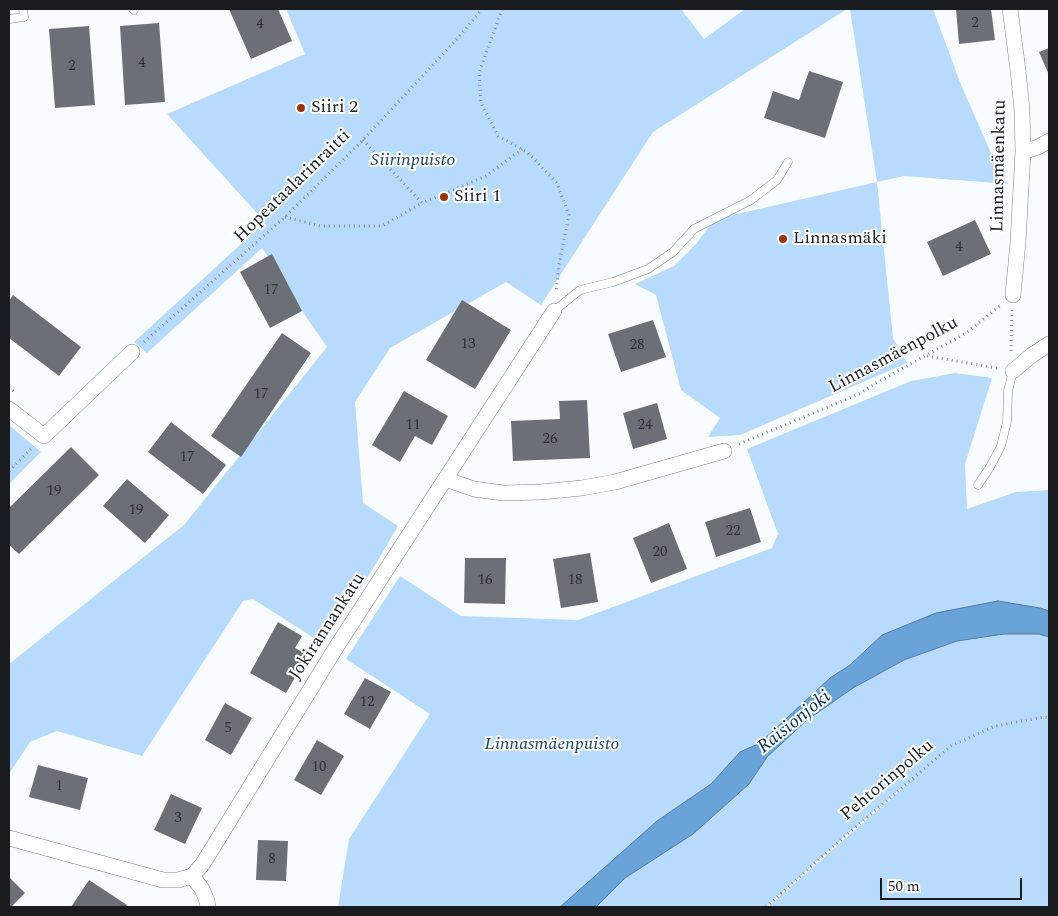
<!DOCTYPE html>
<meta charset="utf-8">
<style>
body{margin:0}
#map{position:relative;width:1058px;height:916px;overflow:hidden;background:#f9fcfe;font-family:Spectral,serif}
canvas{display:block}
.frame{position:absolute;inset:0;border:10px solid #191b1e;pointer-events:none}
.scale{position:absolute;left:880px;top:878px;width:142px;height:22px;box-sizing:border-box;border:2px solid #191b1e;border-top:0;padding-left:6px;font-size:15px;line-height:18px;white-space:nowrap;color:#191b1e;-webkit-text-stroke:4px #fff;paint-order:stroke}
</style>
<div id="map">
<canvas width="1058" height="916"></canvas>
<div class="frame"></div>
<div class="scale">50 m</div>
</div>
<script>
const ctx = document.querySelector('canvas').getContext('2d');
ctx.lineJoin = 'round';
function fill(path, color) { ctx.fillStyle = color; ctx.fill(path, 'evenodd'); }
const shape = rows => new Path2D(rows.map(r => 'M' + r).join(''));
function stroke(path, color, width, dash) { ctx.strokeStyle = color; ctx.lineWidth = width; ctx.lineCap = dash ? 'butt' : 'round'; ctx.setLineDash(dash || []); ctx.stroke(path); }
function label(font, color, halo, rows, align = 'center') {
  ctx.font = font + ' Spectral,serif'; ctx.lineWidth = 4; ctx.setLineDash([]); ctx.textBaseline = 'middle'; ctx.strokeStyle = halo; ctx.fillStyle = color; for (const [text, x, y, turn = 0] of rows) {
    ctx.save(); ctx.translate(x, y); ctx.rotate((+turn || 0) * Math.PI / 180); ctx.textAlign = isNaN(turn) ? turn : align; if (halo) ctx.strokeText(text, 0, 0); ctx.fillText(text, 0, 0); ctx.restore();
  }
}
const green = shape([
 [286,9,681,9,704,39,745,9,847,9,653,132,541,305,506,282,390,348,355,402,363,503,398,526,371,572,323,644,253,599,243,601,142,756,57,731,30,742,9,774,9,664,184,525,327,347,291,295,292,293,262,248,147,353,134,342,265,222,167,114,305,54],
 [850,9,933,9,961,85,995,162,1008,184,904,176,877,182,893,338,907,363,740,435,708,437,720,418,681,390,656,295,635,284,674,266,696,244,715,219,877,182],
 [955,373,992,378,965,464,967,509,1016,492,1049,490,1049,611,1040,608,882,635,850,665,830,678,760,743,740,752,711,784,657,821,560,907,338,907,349,839,430,714,346,659,400,576,461,616,578,620,772,548,778,534,747,449,911,381],
 [9,425,41,452,9,484],
 [1004,634,1039,634,1049,637,1049,907,768,907,924,769,845,836,766,907,596,907,625,878,693,834,749,784,767,757,807,720,853,688,904,660,957,641]
]);
const water = shape([
 [998,601,1040,608,1049,611,1049,637,1039,634,1004,634,957,641,904,660,853,688,807,720,767,757,749,784,693,834,625,878,596,907,560,907,657,821,711,784,740,752,760,743,830,678,850,665,882,635,936,613,998,601]
]);
const building = shape([
 [229,9,278,9,292,41,251,59],
 [956,9,991,9,995,40,959,44],
 [159,23,165,102,125,105,120,26],
 [89,26,95,105,55,108,49,29],
 [1049,48,1049,75,1039,52],
 [809,71,843,82,825,138,764,118,773,91,799,100],
 [975,220,991,254,943,276,927,242],
 [272,254,302,311,270,328,240,272],
 [13,295,81,347,59,376,9,338,9,301],
 [462,300,511,330,475,389,426,360],
 [653,320,666,357,621,372,608,334],
 [282,333,311,353,241,457,211,436],
 [404,391,448,416,432,445,415,436,400,462,372,445],
 [587,400,590,458,513,461,511,421,560,419,559,401],
 [657,403,667,439,633,449,623,413],
 [171,422,226,465,203,494,148,452],
 [71,447,99,475,19,554,9,545,9,508],
 [127,479,169,515,145,543,103,506],
 [750,508,761,542,716,557,705,522],
 [669,523,687,569,651,583,633,538],
 [590,553,598,602,561,608,553,559],
 [465,558,506,558,505,604,464,603],
 [278,622,302,636,295,648,308,655,286,693,250,673],
 [365,678,391,692,370,729,344,714],
 [225,703,252,718,231,755,205,740],
 [317,740,344,756,321,795,294,780],
 [38,765,88,778,80,810,29,797],
 [171,794,202,808,185,844,154,830],
 [258,840,288,841,286,881,256,880],
 [9,877,25,893,11,907,9,907],
 [89,880,127,905,126,907,71,907]
]);
const path = shape([
 [502,9,479,73,481,103,498,136,527,152,557,183,569,215,559,265,556,293],
 [363,140,422,203,486,176,522,149],
 [285,217,321,226,382,226,422,203],
 [144,342,214,280,285,217,363,140,456,40,482,9],
 [1011,351,1012,310],
 [927,356,997,368],
 [9,387,16,393],
 [739,444,859,394,878,382,966,333,1001,305],
 [9,471,33,447],
 [766,907,845,836,951,746,995,726,1044,717,1049,718]
]);
const lane = shape([
 [133,9,134,10],
 [9,19,24,17,23,9],
 [554,311,580,290,613,282,648,269,673,252,694,229,751,200,777,180,788,162],
 [978,485,990,467,1001,446,1007,422,1008,391,1013,371]
]);
const street = shape([
 [1010,9,1018,70,1022,110,1023,152,1018,242,1013,295],
 [1023,152,1038,147,1049,141],
 [1013,371,1032,355,1049,344],
 [9,409,44,436,132,352],
 [445,479,474,489,503,493,541,492,582,488,615,482,724,451],
 [9,838,163,880,178,880,192,876,202,865,337,646,554,311],
 [192,876,202,889,207,901,208,907]
]);
const markers = [
 [301,108,5,"#9a340f"],
 [444,197,5,"#9a340f"],
 [783,239,5,"#9a340f"]
];
const numberNames = [
 ["2",975,24],
 ["4",260,25],
 ["4",142,64],
 ["2",72,67],
 ["4",959,248],
 ["17",271,291],
 ["13",468,345],
 ["28",637,346],
 ["17",261,395],
 ["11",413,426],
 ["24",645,426],
 ["26",550,440],
 ["17",187,458],
 ["19",54,492],
 ["19",136,511],
 ["22",733,532],
 ["20",660,553],
 ["16",485,581],
 ["18",575,581],
 ["12",367,703],
 ["5",228,729],
 ["10",319,768],
 ["1",59,787],
 ["3",178,819],
 ["8",272,860]
];
const poiNames = [
 ["Siiri 2",311,108],
 ["Siiri 1",454,197],
 ["Linnasmäki",793,239]
];
const parkNames = [
 ["Siirinpuisto",413,161],
 ["Linnasmäenpuisto",552,745]
];
const streetNames = [
 ["Linnasmäenkatu",1000,166,-89],
 ["Hopeataalarinraitti",293,187,-44],
 ["Linnasmäenpolku",894,356,-28],
 ["Jokirannankatu",328,627,-57],
 ["Pehtorinpolku",888,781,-40]
];
const waterNames = [
 ["Raisionjoki",795,723,-39]
];
fill(green, '#b8dafc');
fill(water, '#6aa3d8');
stroke(water, '#527aa0', 1);
fill(building, '#6b7076');
stroke(lane, '#7e8489', 9);
stroke(street, '#7e8489', 16);
stroke(path, '#848789', 3, [1, 4]);
stroke(lane, '#fff', 8);
stroke(street, '#fff', 15);
for (const [x, y, r, color] of markers) { const dot = new Path2D(); dot.arc(x, y, r, 0, 2 * Math.PI); ctx.fillStyle = color; ctx.fill(dot); stroke(dot, '#fff', 2); }
label('15px', '#2e3034', null, numberNames);
label('18px', '#191b1e', '#fff', poiNames, 'left');
label('italic 18px', '#194366', '#fff', parkNames);
label('18px', '#191b1e', '#fff', streetNames);
label('italic 19px', '#002c4e', '#fff', waterNames);
</script>
